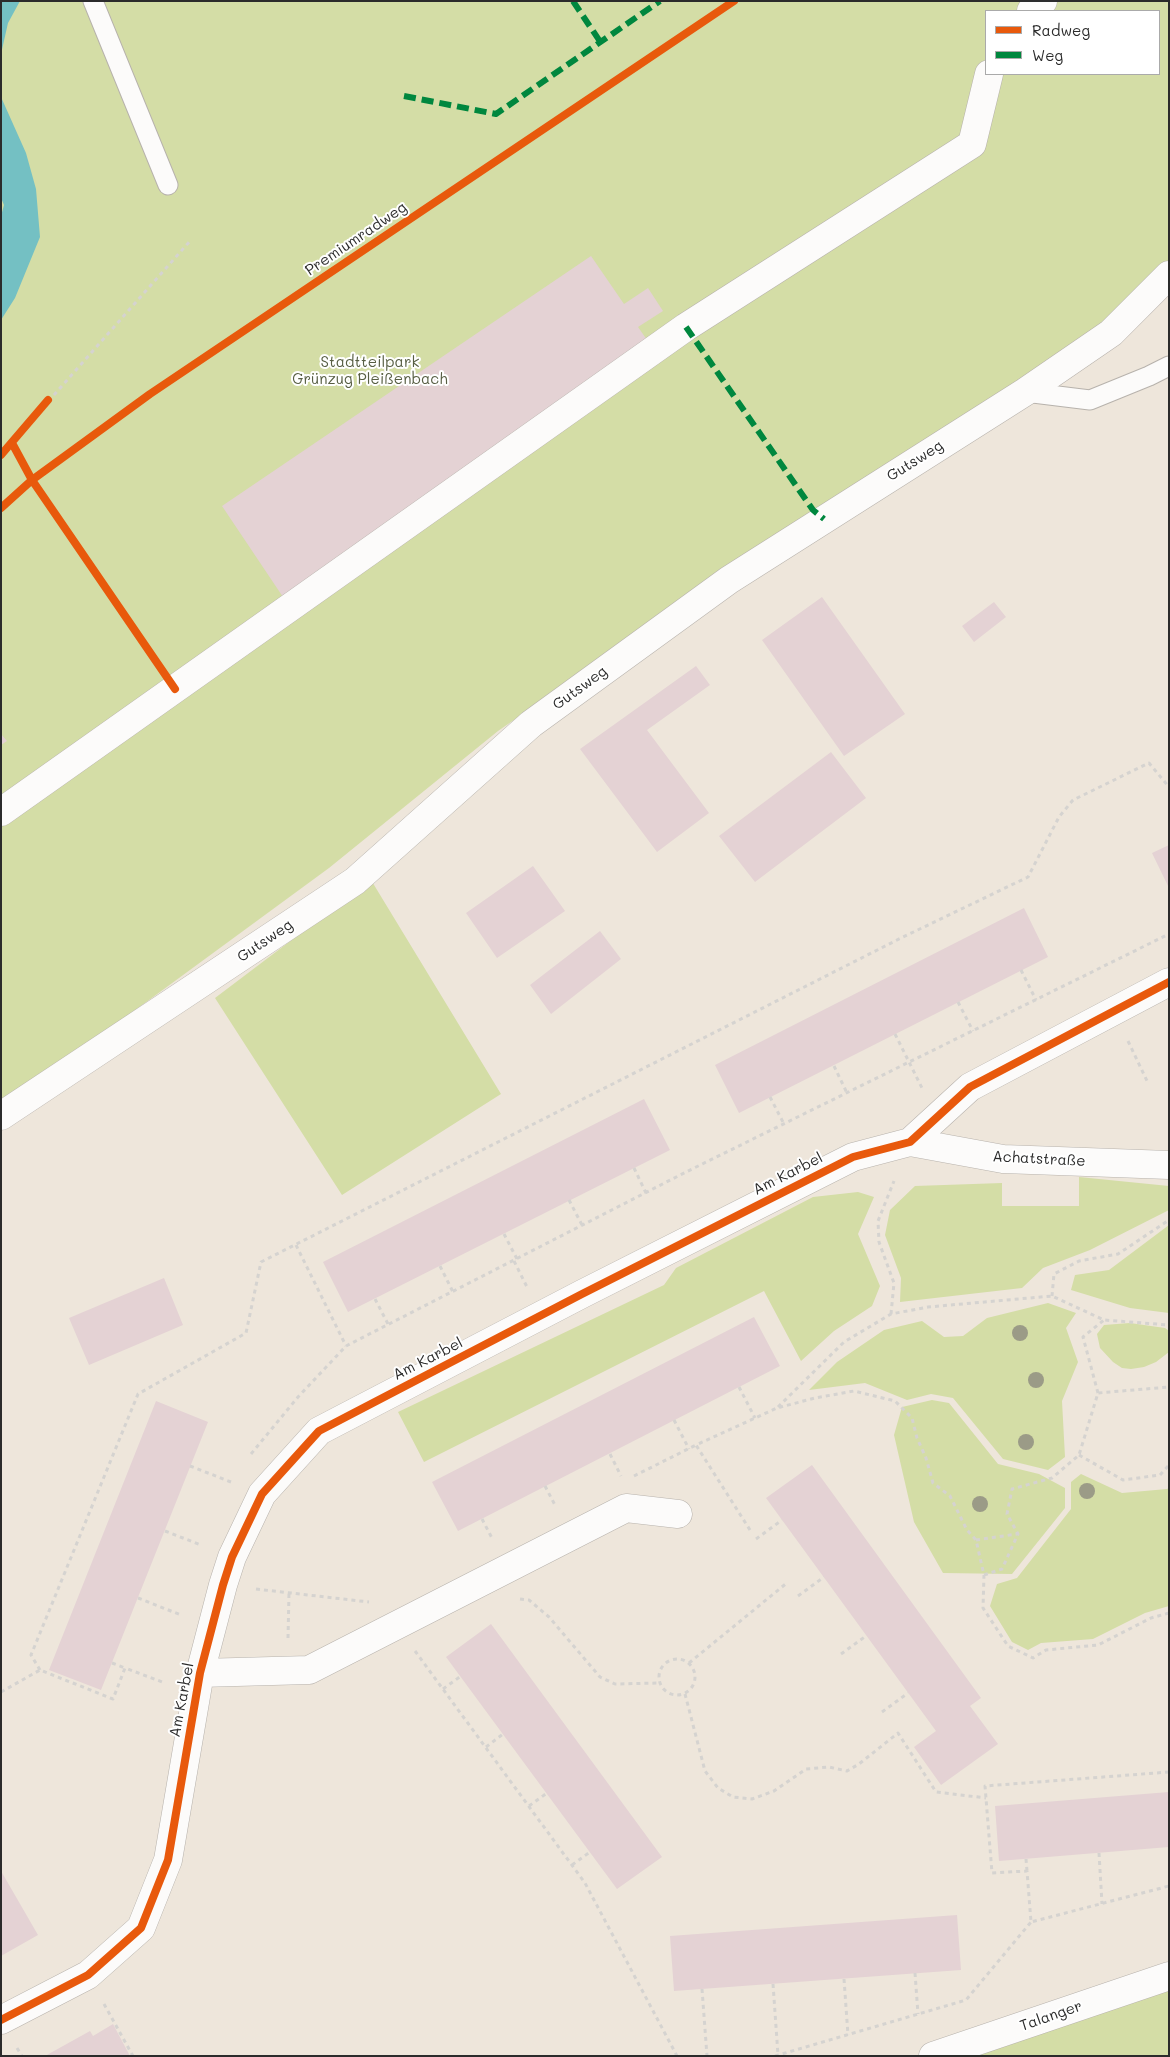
<!DOCTYPE html>
<meta charset="utf-8">
<style>
body{margin:0}
#map{position:relative;width:1170px;height:2057px;overflow:hidden;background:#eee6db;font-family:Mali,sans-serif}
canvas{display:block}
.frame{position:absolute;inset:0;border:2px solid #2b2b2b;pointer-events:none}
.legend{position:absolute;left:985px;top:10px;width:175px;height:65px;box-sizing:border-box;background:#fff;border:1px solid #aaa;margin:0;padding:6px 9px;list-style:none;font-size:15px;color:#2b2b2b}
.legend li{display:flex;align-items:center;gap:10px;height:25px}
.legend b{width:25px;border:1px solid #aaa}
</style>
<div id="map">
<canvas width="1170" height="2057"></canvas>
<div class="frame"></div>
<ul class="legend">
<li><b style="height:6px;background:#e8590c"></b>Radweg</li>
<li><b style="height:6px;background:#00873e"></b>Weg</li>
</ul>
</div>
<script>
const ctx = document.querySelector('canvas').getContext('2d');
ctx.lineJoin = 'round';
function fill(path, color) { ctx.fillStyle = color; ctx.fill(path, 'evenodd'); }
const shape = rows => new Path2D(rows.map(r => 'M' + r).join(''));
function stroke(path, color, width, dash) { ctx.strokeStyle = color; ctx.lineWidth = width; ctx.lineCap = dash ? 'butt' : 'round'; ctx.setLineDash(dash || []); ctx.stroke(path); }
function label(font, color, halo, rows, align = 'center') {
  ctx.font = font + ' Mali,sans-serif'; ctx.lineWidth = 4; ctx.setLineDash([]); ctx.textBaseline = 'middle'; ctx.strokeStyle = halo; ctx.fillStyle = color; for (const [text, x, y, turn = 0] of rows) {
    ctx.save(); ctx.translate(x, y); ctx.rotate((+turn || 0) * Math.PI / 180); ctx.textAlign = isNaN(turn) ? turn : align; if (halo) ctx.strokeText(text, 0, 0); ctx.fillText(text, 0, 0); ctx.restore();
  }
}
const green = shape([
 [1,1,1169,1,1169,261,1124,308,1009,389,752,555,498,731,329,868,59,1066,1,1101],
 [986,11,1159,11,1159,74,986,74],
 [371,880,501,1094,342,1195,215,998],
 [1079,1177,1169,1186,1169,1210,1090,1250,1043,1268,1022,1288,900,1302,901,1278,885,1235,890,1210,915,1186,1002,1183,1002,1206,1079,1206],
 [858,1192,874,1197,858,1234,880,1286,872,1306,834,1331,801,1361,764,1291,424,1462,398,1412,664,1285,676,1268,813,1197],
 [1169,1225,1169,1313,1130,1308,1071,1290,1075,1275,1109,1270],
 [1048,1303,1076,1313,1066,1328,1078,1362,1062,1401,1065,1457,1048,1470,1003,1459,953,1398,931,1394,907,1400,865,1383,809,1390,837,1362,884,1330,922,1321,944,1337,963,1336,987,1318],
 [1130,1323,1165,1328,1169,1331,1169,1352,1156,1362,1144,1367,1131,1369,1122,1368,1113,1362,1100,1348,1097,1334,1104,1325],
 [932,1400,949,1403,998,1464,1039,1474,1065,1488,1065,1508,1012,1574,943,1573,914,1522,894,1435,902,1407],
 [1081,1474,1122,1493,1167,1489,1169,1488,1169,1606,1145,1613,1093,1639,1041,1643,1028,1650,1012,1642,990,1606,997,1584,1017,1578,1071,1509,1071,1482],
 [1169,1986,1169,2056,958,2056]
]);
const water = shape([
 [1,1,20,1,8,23,1,54],
 [1,97,26,153,36,189,40,237,15,298,1,320,1,216,4,205,1,198]
]);
const building = shape([
 [591,256,624,304,648,288,663,311,638,327,652,347,283,597,222,506],
 [822,597,905,714,844,756,762,640],
 [994,602,1006,617,974,642,962,626],
 [696,666,710,685,647,730,709,813,657,852,580,749],
 [1,734,7,741,1,745],
 [831,752,866,798,755,882,719,836],
 [1169,845,1169,888,1152,853],
 [533,866,565,911,497,958,466,913],
 [1024,908,1048,957,739,1113,715,1065],
 [600,931,621,959,551,1014,530,985],
 [644,1099,670,1150,348,1312,323,1262],
 [164,1278,183,1325,89,1365,69,1318],
 [754,1317,780,1366,458,1531,432,1482],
 [156,1401,208,1422,101,1690,49,1670],
 [812,1465,981,1698,970,1706,998,1744,941,1785,914,1747,936,1731,766,1498],
 [491,1624,662,1857,617,1889,446,1657],
 [1169,1792,1169,1847,999,1861,995,1806],
 [1,1871,38,1935,1,1956],
 [957,1915,961,1970,674,1991,670,1936],
 [113,2024,130,2056,45,2056,90,2031,93,2036]
]);
const path = shape([
 [12,443,32,480,156,662],
 [1,455,190,241],
 [1021,970,1036,1000],
 [958,1002,973,1031],
 [895,1034,922,1088],
 [1128,1041,1148,1083],
 [834,1066,847,1093],
 [770,1097,784,1124],
 [634,1168,646,1193],
 [569,1200,582,1225],
 [504,1234,517,1259],
 [296,1245,346,1346],
 [514,1261,527,1287],
 [440,1266,453,1292],
 [1052,1296,1054,1274,1079,1261,1118,1254,1169,1220],
 [375,1299,388,1324],
 [891,1314,894,1283,879,1242,878,1221,894,1181],
 [739,1387,755,1418],
 [1098,1393,1083,1337,1104,1320],
 [778,1407,844,1342,891,1314,928,1307,1052,1296,1104,1320,1169,1325],
 [674,1420,689,1449],
 [251,1454,298,1397,346,1346,686,1172,1169,934],
 [610,1454,621,1476],
 [1079,1455,1123,1480,1160,1475,1169,1465],
 [190,1466,231,1482],
 [634,1476,696,1445],
 [545,1486,556,1507],
 [482,1519,493,1540],
 [750,1530,696,1445,777,1408,815,1398,854,1391,895,1401,912,1418,917,1438,926,1458,933,1483,950,1496,967,1530,976,1540,984,1575,983,1608,1008,1646,1033,1658,1046,1650,1098,1645,1151,1618,1169,1613],
 [165,1531,201,1545],
 [756,1539,782,1520],
 [976,1540,1017,1534],
 [984,1575,1002,1569,1018,1534,1007,1514,1012,1489,1052,1478,1079,1455,1098,1393,1169,1387],
 [256,1589,369,1602],
 [798,1596,824,1577],
 [138,1598,181,1615],
 [520,1599,529,1600,549,1617,600,1677,615,1684,659,1683],
 [288,1638,289,1593],
 [415,1651,585,1883,677,2056],
 [841,1654,866,1636],
 '659 1677a18 18 0 1 1 36 0a18 18 0 1 1-36 0Z',
 [112,1663,125,1668],
 [689,1663,788,1582],
 [40,1670,31,1655,138,1394,246,1333,261,1262,901,938,1028,877,1059,817,1073,800,1149,763,1169,787],
 [443,1689,461,1676],
 [1,1692,40,1670,113,1699,125,1668,165,1683],
 [685,1694,705,1771,718,1788,733,1797,752,1799,774,1791,806,1769,829,1767,847,1771,859,1764,898,1733,936,1792,986,1798],
 [882,1712,908,1693],
 [486,1747,503,1734],
 [1169,1772,985,1786,992,1873,1027,1871,1031,1922,1169,1886],
 [529,1806,547,1793],
 [1099,1853,1102,1904],
 [1026,1859,1027,1871],
 [572,1865,590,1852],
 [915,1973,918,2014],
 [844,1979,848,2035],
 [773,1984,778,2055],
 [702,1989,707,2056],
 [104,2004,133,2056],
 [17,2048,22,2056],
 [775,2056,966,2000,1031,1922]
]);
const lane = shape([
 [93,1,168,185],
 [1025,392,1090,400,1149,376,1169,366]
]);
const street = shape([
 [1031,11,1043,1],
 [1,812,686,327,972,144,989,74],
 [1,1116,355,881,531,724,729,580,1025,392,1111,333,1169,275],
 [910,1142,1003,1159,1169,1165],
 [200,1673,309,1670,626,1508,678,1514],
 [1,2020,88,1975,141,1928,168,1860,200,1673,223,1585,232,1557,262,1494,319,1431,582,1294,853,1157,910,1142,970,1087,1169,982],
 [933,2056,1169,1976]
]);
const quiet = shape([
 [573,1,601,43],
 [404,96,496,114,660,1],
 [686,327,813,510,824,519]
]);
const cycleway = shape([
 [12,443,32,480,175,689],
 [1,455,48,400],
 [1,508,32,480,150,394,734,1],
 [1,2020,88,1975,141,1928,168,1860,200,1673,223,1585,232,1557,262,1494,319,1431,582,1294,853,1157,910,1142,970,1087,1169,982]
]);
const trees = [
 [1020,1333],
 [1036,1380],
 [1026,1442],
 [1087,1491],
 [980,1504]
];
const streetNames = [
 ["Premiumradweg",356,239,-34],
 ["Gutsweg",915,461,-32],
 ["Gutsweg",580,688,-36],
 ["Gutsweg",265,941,-34],
 ["Achatstraße",1039,1159,3],
 ["Am Karbel",788,1174,-27],
 ["Am Karbel",428,1359,-27],
 ["Am Karbel",182,1700,-79],
 ["Talanger",1051,2016,-19]
];
const parkNames = [
 ["Stadtteilpark",370,362],
 ["Grünzug Pleißenbach",370,379]
];
fill(green, '#d4dda6');
fill(water, '#74c0c3');
fill(building, '#e4d2d4');
stroke(lane, '#b7b2ac', 21);
stroke(street, '#b7b2ac', 29);
stroke(path, '#d5d3d0', 3, [4, 4]);
stroke(lane, '#fcfbfa', 19);
stroke(street, '#fcfbfa', 28);
stroke(quiet, '#00873e', 6, [12, 6]);
stroke(cycleway, '#e8590c', 8);
ctx.fillStyle = '#9b9b87';
for (const [x, y] of trees) { ctx.beginPath(); ctx.arc(x, y, 8, 0, 2 * Math.PI); ctx.fill(); }
label('15px', '#2b2b2b', '#fff', streetNames);
label('15px', '#575e43', '#fff', parkNames);
</script>
